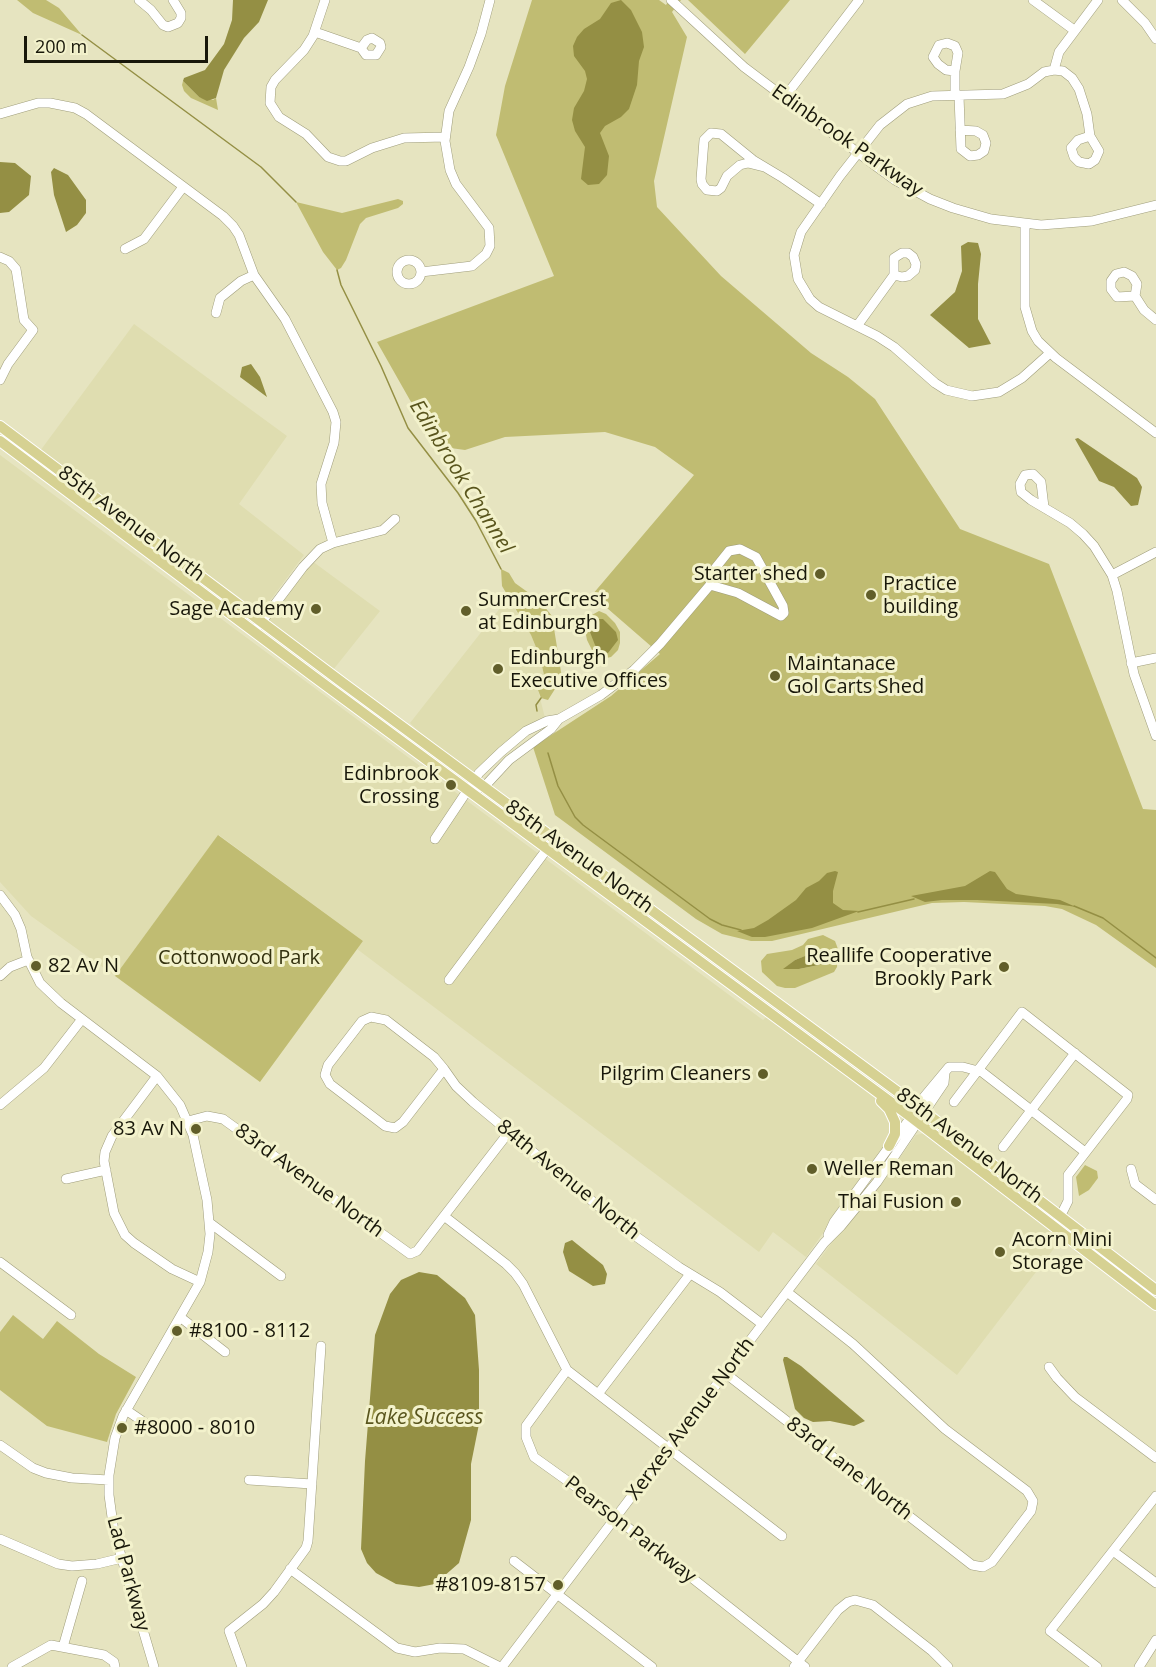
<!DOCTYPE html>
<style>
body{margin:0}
#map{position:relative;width:1156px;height:1667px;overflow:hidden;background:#e6e4c0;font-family:"Open Sans",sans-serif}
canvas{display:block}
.scale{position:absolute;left:24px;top:36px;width:184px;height:27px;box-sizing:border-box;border:3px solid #18170a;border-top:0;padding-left:8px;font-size:18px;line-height:21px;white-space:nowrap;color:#18170a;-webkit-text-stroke:4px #f3f2cc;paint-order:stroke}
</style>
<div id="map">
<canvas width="1156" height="1667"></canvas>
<div class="scale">200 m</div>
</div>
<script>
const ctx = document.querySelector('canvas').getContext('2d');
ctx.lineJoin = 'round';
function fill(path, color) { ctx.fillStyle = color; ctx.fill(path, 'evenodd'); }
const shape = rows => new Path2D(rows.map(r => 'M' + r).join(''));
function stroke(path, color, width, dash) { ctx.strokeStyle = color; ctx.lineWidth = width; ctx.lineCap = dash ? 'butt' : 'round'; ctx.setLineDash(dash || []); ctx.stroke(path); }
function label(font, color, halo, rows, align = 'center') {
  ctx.font = font + ' "Open Sans",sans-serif'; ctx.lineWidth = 6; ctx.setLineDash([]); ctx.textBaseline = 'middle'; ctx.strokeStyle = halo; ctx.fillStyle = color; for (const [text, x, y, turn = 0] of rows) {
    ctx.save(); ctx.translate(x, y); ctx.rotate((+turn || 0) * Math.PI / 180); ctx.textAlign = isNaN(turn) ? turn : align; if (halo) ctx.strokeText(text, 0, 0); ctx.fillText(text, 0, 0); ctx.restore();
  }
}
const built = shape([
 [134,324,287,436,239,504,304,555,263,610,259,612,40,451],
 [0,455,763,1020,768,1015,885,1106,892,1124,889,1140,806,1257,773,1232,759,1252,357,949,363,941,219,835,115,976,31,916,0,882],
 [312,561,380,611,333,670,269,623,270,617],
 [508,598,531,635,540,657,544,675,538,690,545,718,472,772,429,742,410,723],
 [924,1133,1062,1238,957,1375,816,1264,839,1233,884,1180,916,1135]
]);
const green = shape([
 [17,0,46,0,59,8,82,35,33,13],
 [532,0,659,0,666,5,669,0,681,0,672,12,687,37,654,181,657,207,721,276,811,353,848,377,875,399,960,529,1049,564,1143,809,1156,810,1156,968,1096,925,1062,909,1045,906,964,902,932,903,772,941,751,941,722,934,696,919,555,815,533,747,611,696,660,654,592,595,694,475,655,447,605,432,505,437,465,450,436,446,377,342,554,276,496,135,505,86],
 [688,0,790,0,745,54],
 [183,81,199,97,213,100,216,98,218,110,191,98,184,91,182,85],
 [398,199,403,201,403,204,398,208,366,218,360,224,346,260,341,268,337,270,323,252,296,202,342,213],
 [501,569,509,573,515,583,540,601,552,616,562,678,548,700,541,698,538,690,544,675,540,657,531,635,502,586],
 [599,611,606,614,615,623,620,632,620,643,618,650,611,657,602,659,593,652,587,640,583,620],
 [218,835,363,941,260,1082,115,976],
 [823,935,835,941,838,949,837,967,834,972,795,988,785,988,777,986,762,972,761,961,767,954,792,950,803,945,808,939],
 [824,949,824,964,799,969,784,969,795,960],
 [1085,1165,1097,1171,1098,1178,1089,1190,1079,1196,1076,1177],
 [13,1315,43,1339,57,1321,99,1354,136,1377,116,1414,107,1442,47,1426,0,1390,0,1332]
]);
const water = shape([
 [233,0,268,0,259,22,244,38,224,70,216,98,207,101,199,97,183,81,184,78,205,70,224,44,232,20],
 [621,0,631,10,642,32,644,47,639,61,637,85,629,109,621,117,605,126,600,133,609,156,607,175,599,184,588,185,581,179,585,147,575,131,572,120,574,108,584,91,587,79,585,71,574,56,573,46,577,37,584,29,600,19,611,3],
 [0,162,15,163,31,176,29,195,9,212,0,213],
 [54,168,68,175,86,200,86,213,77,225,66,232,54,195,51,172],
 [968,242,978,243,981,254,978,284,978,319,991,344,969,348,930,315,955,292,962,271,961,246],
 [251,364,260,377,267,397,240,377,242,367],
 [1078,438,1137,478,1142,487,1138,505,1131,506,1114,487,1099,481,1075,439],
 [595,619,603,619,616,632,618,640,608,653,600,652,595,645,588,627,590,622],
 [835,871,838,872,833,891,833,903,843,910,859,911,812,928,765,937,752,937,737,931,754,928,768,920,796,900,806,888,819,881,827,873],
 [990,871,995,872,1007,889,1016,894,1060,900,1076,907,1057,904,977,900,942,900,925,902,911,896,965,886],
 [815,947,818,950,828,950,830,953,829,959,824,964,799,969,783,969,795,960,815,952],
 [572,1240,603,1265,607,1274,605,1284,593,1286,569,1271,563,1252,565,1243],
 [419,1272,437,1275,465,1298,475,1315,479,1370,479,1424,471,1464,471,1520,459,1563,435,1584,419,1587,396,1584,376,1573,367,1563,361,1549,365,1461,375,1335,390,1294,401,1280],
 [784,1357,787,1357,801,1366,865,1421,854,1426,830,1421,813,1422,804,1418,795,1409,783,1360]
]);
const stream = shape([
 [82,35,261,167,296,202],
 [337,270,341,285,381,366,408,428,458,493,476,521,501,569],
 [537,711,536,705,541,698],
 [548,753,558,786,575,817,583,825,710,919,722,925,741,930],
 [1074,906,1103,918,1156,958],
 [858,912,914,899]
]);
const minor = shape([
 [139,0,151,10,163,25,168,27,178,23,181,18,181,13,173,0],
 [325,0,313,36,304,50,275,80,271,87,270,103,279,117,306,134,328,157,340,161,346,161,372,148,404,138,445,137],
 [671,0,744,67,877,167,895,180,930,199,953,208,991,219,1041,225,1092,221,1156,205],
 [1033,0,1074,30],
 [1122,0,1145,23,1156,39],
 [315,32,361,48,366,55,376,55,381,47,380,43,372,38,367,40,361,48],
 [1054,70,1059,52,1098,0],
 [955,71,946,70,938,64,933,57,939,45,947,43,955,46,958,53,955,71,955,95],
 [959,96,961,149,970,156,978,155,984,151,986,143,983,135,976,131,960,130],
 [784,98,859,0],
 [0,114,38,103,50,103,75,108,86,114,223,216,233,226,239,235,254,275,285,319,333,412,336,422,334,443,321,484,322,503,333,543],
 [764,167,748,163,740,165,727,176,721,188,717,191,707,190,702,184,701,179,704,140,711,133,721,134,753,160,783,178,821,204],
 [1025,224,1025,307,1032,331,1038,341,1056,358,1156,433],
 [125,249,144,239,183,187],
 [0,257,9,261,16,269,24,320,33,330,8,364,0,380],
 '397 272a12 12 0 1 1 24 0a12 12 0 1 1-24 0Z',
 [421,272,472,266,486,254,490,246,489,228,456,184,450,170,445,141,449,111,469,67,481,34,490,0],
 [1135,296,1117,297,1111,289,1111,281,1116,274,1124,272,1132,276,1137,284,1135,296,1144,310,1156,320],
 [216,313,220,298,241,281,254,275],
 [857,326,894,275,894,258,902,253,908,253,913,257,916,264,915,270,908,276,902,277,894,275],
 [1050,353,1022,378,999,392,972,396,946,390,935,383,894,347,877,336,819,307,810,299,798,279,794,255,801,232,840,176,880,125,907,104,932,96,1003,94,1028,84,1044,72,1054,70,1063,71,1072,78,1079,89,1087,114,1090,136,1099,151,1095,160,1089,164,1079,162,1074,157,1071,148,1078,140,1090,136],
 [1044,507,1041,482,1033,474,1025,475,1020,484,1021,492,1031,500,1070,523,1083,534,1094,546,1112,575,1117,591,1134,674,1156,736],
 [1112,575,1156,552],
 [254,632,303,567,320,549,333,543,383,530,395,519],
 [1131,663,1156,658],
 [469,791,484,787,509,760,551,729,559,719,601,695,634,670,660,644,710,585,713,571,729,551,740,549,756,557,783,606,784,613,781,616,738,593,710,585],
 [435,839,479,773,501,752,526,731,547,721,559,719],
 [0,895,15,915,21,929,27,957,40,983,61,1003,157,1076,180,1105,193,1135,207,1200,210,1234,208,1252,200,1282,123,1416,115,1438,109,1475,109,1495,114,1532,154,1667],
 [0,976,10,967,28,960],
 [449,980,550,845],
 [444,1069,403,1122,395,1128,385,1126,330,1084,325,1075,328,1065,362,1021,371,1017,386,1020,434,1057,444,1069,456,1086,473,1102,627,1230,679,1267,720,1292,762,1324],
 [157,1076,112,1136,105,1152,104,1161,114,1213,125,1235,134,1243,172,1269,200,1282],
 [954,1102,1022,1012,1128,1095,1127,1099,1068,1175,1068,1201,1058,1221],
 [0,1105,44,1068,82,1019],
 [188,1121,207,1116,223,1119,410,1254,417,1251,509,1132],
 [1003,1147,1075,1053],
 [1131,1169,1135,1184,1156,1200],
 [66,1179,106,1170],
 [444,1216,506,1264,515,1273,523,1284,567,1370,782,1536],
 [210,1223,281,1276],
 [828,1235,834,1222,906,1124,924,1097,949,1067,963,1067,982,1072,1085,1152],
 [0,1262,71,1315],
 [180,1317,225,1352],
 [1049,1367,1057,1378,1075,1397,1156,1458],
 [567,1370,526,1426,526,1437,534,1457,583,1492,805,1667],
 [725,1373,972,1565,983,1567,992,1562,1031,1511,1033,1501,1027,1491,945,1429,853,1344,787,1292],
 [598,1394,690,1274],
 [126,1410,154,1429,169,1428],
 [0,1445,33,1468,46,1473,72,1478,109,1480],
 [249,1480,312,1484],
 [0,1539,58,1564,72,1566,97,1564,122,1558],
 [1113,1551,1156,1583],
 [514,1561,652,1667],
 [290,1569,397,1648,415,1652,440,1648,464,1649,500,1667],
 [63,1647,82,1581],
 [12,1667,51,1645,104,1655,114,1662,115,1667],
 [242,1667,229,1631,263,1604,274,1592,306,1548,308,1541,321,1346],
 [502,1667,824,1243,841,1226,877,1182,944,1083,945,1072],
 [794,1667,838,1610,848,1602,855,1600,873,1605,932,1651,948,1667],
 [1097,1667,1050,1631,1156,1496],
 [1139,1667,1156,1640]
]);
const major = shape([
 [0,426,343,683,913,1103,1156,1290],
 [0,441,313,676,911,1117,1156,1305],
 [881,1101,889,1109,895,1122,895,1134,889,1146]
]);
const markers = [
 [820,574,6,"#615e2a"],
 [871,595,6,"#615e2a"],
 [316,609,6,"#615e2a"],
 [466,611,6,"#615e2a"],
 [498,669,6,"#615e2a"],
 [775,676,6,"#615e2a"],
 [451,785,6,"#615e2a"],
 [36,966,6,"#615e2a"],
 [1004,967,6,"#615e2a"],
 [763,1074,6,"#615e2a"],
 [196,1129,6,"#615e2a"],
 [812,1169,6,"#615e2a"],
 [956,1202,6,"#615e2a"],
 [1000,1252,6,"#615e2a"],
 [177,1331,6,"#615e2a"],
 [122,1428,6,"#615e2a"],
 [558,1585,6,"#615e2a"]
];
const streetNames = [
 ["Edinbrook Parkway",847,141,35],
 ["85th Avenue North",131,524,37],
 ["85th Avenue North",579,857,36],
 ["85th Avenue North",969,1146,37],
 ["84th Avenue North",568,1180,39],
 ["83rd Avenue North",309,1181,36],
 ["Xerxes Avenue North",691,1419,-53],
 ["83rd Lane North",849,1469,38],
 ["Pearson Parkway",630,1530,38],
 ["Lad Parkway",128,1574,75]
];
const poiNames = [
 ["Starter shed",808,574,"right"],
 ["Practice",883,584],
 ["building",883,607],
 ["SummerCrest",478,600],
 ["at Edinburgh",478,623],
 ["Sage Academy",304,609,"right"],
 ["Edinburgh",510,658],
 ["Executive Offices",510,681],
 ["Maintanace",787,664],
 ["Gol Carts Shed",787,687],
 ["Edinbrook",439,774,"right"],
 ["Crossing",439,797,"right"],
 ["Reallife Cooperative",992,956,"right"],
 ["Brookly Park",992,979,"right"],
 ["82 Av N",48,966],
 ["Pilgrim Cleaners",751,1074,"right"],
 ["83 Av N",184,1129,"right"],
 ["Weller Reman",824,1169],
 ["Thai Fusion",944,1202,"right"],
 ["Acorn Mini",1012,1240],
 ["Storage",1012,1263],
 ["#8100 - 8112",189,1331],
 ["#8000 - 8010",134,1428],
 ["#8109-8157",546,1585,"right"]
];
const parkNames = [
 ["Cottonwood Park",239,958]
];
const waterNames = [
 ["Edinbrook Channel",461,477,58],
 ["Lake Success",424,1418]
];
fill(built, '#dfddb0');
fill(green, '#c0bc72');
fill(water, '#948f44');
stroke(stream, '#948f44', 1.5);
stroke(minor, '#9f9d7b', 10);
stroke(major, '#fff', 12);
stroke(minor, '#fff', 9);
stroke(major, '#d6d192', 10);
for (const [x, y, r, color] of markers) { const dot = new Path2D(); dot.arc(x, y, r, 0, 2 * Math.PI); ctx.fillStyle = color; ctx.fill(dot); stroke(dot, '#f3f2cc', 2); }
label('20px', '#18170a', '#f3f2cc', streetNames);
label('20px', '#18170a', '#f3f2cc', poiNames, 'left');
label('20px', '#33310f', '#f3f2cc', parkNames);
label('italic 21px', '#59551d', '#f3f2cc', waterNames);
</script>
